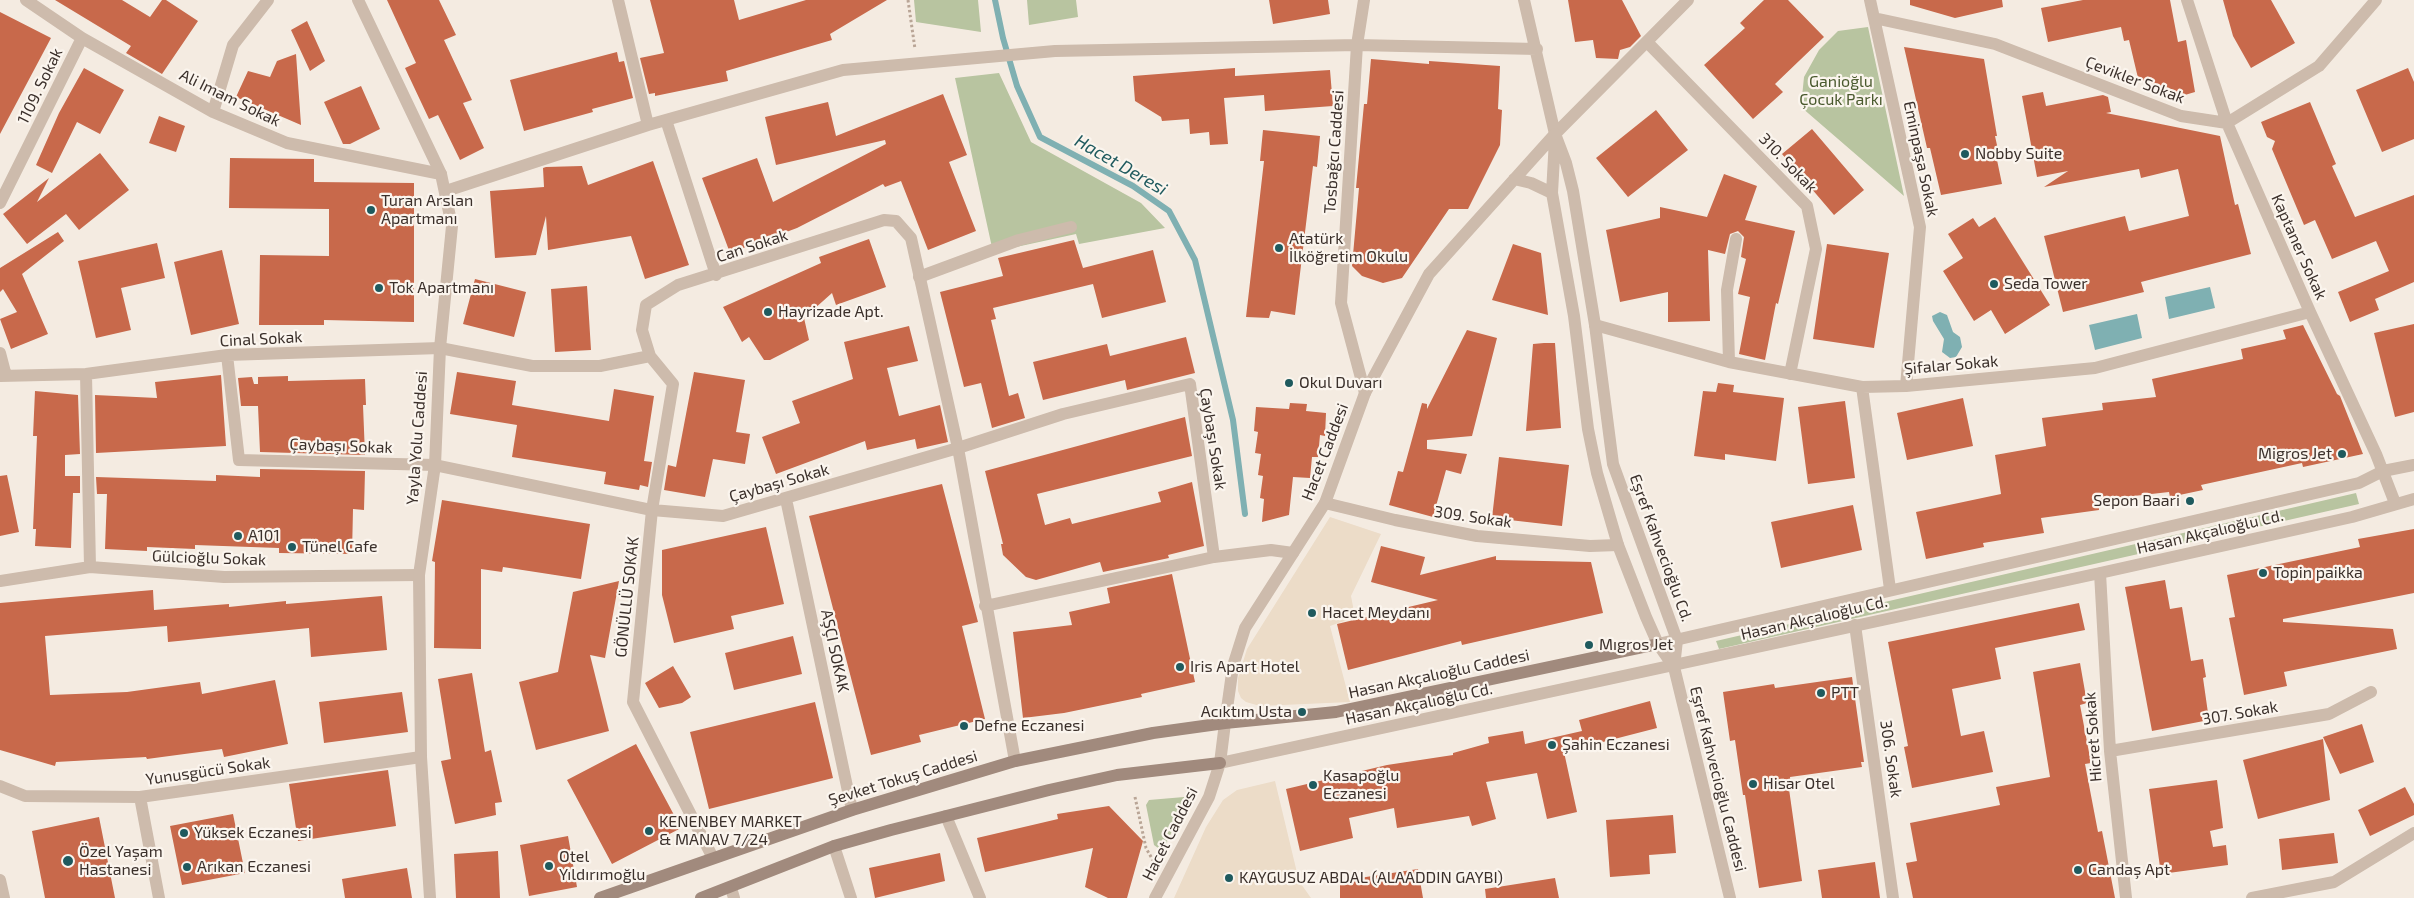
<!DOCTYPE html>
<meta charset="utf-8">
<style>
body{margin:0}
canvas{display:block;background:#f4ebe1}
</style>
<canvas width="2414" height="898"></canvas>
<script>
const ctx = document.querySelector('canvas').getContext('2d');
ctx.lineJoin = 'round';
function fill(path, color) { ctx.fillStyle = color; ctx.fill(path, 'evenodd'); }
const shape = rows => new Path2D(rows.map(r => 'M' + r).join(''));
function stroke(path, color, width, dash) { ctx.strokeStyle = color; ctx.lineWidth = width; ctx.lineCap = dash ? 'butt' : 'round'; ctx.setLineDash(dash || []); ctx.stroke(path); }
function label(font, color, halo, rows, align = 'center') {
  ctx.font = font + ' "Exo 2",sans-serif'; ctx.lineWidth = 4.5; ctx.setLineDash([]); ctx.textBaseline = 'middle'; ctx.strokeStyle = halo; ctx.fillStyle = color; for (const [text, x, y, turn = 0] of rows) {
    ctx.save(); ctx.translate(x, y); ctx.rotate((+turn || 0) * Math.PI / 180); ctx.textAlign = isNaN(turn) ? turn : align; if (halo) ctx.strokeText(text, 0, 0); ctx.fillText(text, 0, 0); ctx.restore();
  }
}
const green = shape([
 [914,0,978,0,981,32,916,22],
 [1027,0,1076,0,1078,17,1029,25],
 [1868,27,1904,196,1801,107,1804,77,1819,50,1838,31],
 [999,73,1031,142,1141,203,1165,228,1079,244,1076,234,993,252,955,78],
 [2356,493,2359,504,1719,649,1716,641],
 [1184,797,1186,802,1164,848,1158,848,1154,845,1146,805,1149,800]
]);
const plaza = shape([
 [1330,517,1381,534,1351,596,1355,617,1330,626,1350,702,1260,706,1246,702,1241,698,1238,691,1238,678,1247,649],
 [1275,781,1299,881,1311,898,1174,898,1206,827,1223,800,1237,790]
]);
const water = shape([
 [2210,287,2215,308,2169,319,2165,297],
 [1940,312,1947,315,1953,332,1960,337,1962,347,1956,357,1950,358,1942,352,1944,339,1933,321,1932,316],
 [2137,314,2142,338,2095,350,2089,325]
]);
const stream = shape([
 [995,0,1003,38,1017,86,1040,137,1133,186,1169,211,1195,260,1233,420,1245,514]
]);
const building = shape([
 [55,0,122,0,150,17,162,0,166,0,198,21,162,74,126,53,131,46],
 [387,0,439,0,456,35,444,40,472,100,463,103,484,148,460,160,438,115,429,119,405,68,416,63],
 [650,0,734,0,739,20,806,0,887,0,830,34,832,40,726,71,728,81,655,96,655,93,649,94,640,58,664,53],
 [1269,0,1328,0,1330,14,1273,24],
 [1568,0,1622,0,1641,36,1630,47,1620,50,1618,59,1596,58,1593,40,1575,42],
 [1764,0,1788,0,1824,37,1775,84,1783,92,1753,119,1704,65,1745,28,1740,23],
 [1910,0,2002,0,2003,7,1955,18,1910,5],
 [2083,0,2170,0,2178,42,2186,40,2195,92,2178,97,2138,78,2129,40,2124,41,2121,27,2048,42,2041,8],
 [2223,0,2271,0,2295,43,2251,68,2233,36],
 [0,12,51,38,0,134],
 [307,21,325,61,310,71,291,30],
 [1904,47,1984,59,1997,136,1995,136,2000,159,1997,160,2002,184,1941,195,1930,148,1927,148],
 [617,52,619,62,624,61,633,98,592,109,593,112,524,131,510,80],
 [296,54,301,125,236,97,248,71,270,77,277,61],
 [1371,59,1429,64,1429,61,1500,66,1498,109,1502,110,1500,145,1468,209,1449,209,1402,278,1383,283,1362,276,1352,266,1359,188,1356,188,1364,104,1367,104],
 [84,68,124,90,100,134,77,122,52,173,36,165,59,113],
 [1235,68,1235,76,1330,70,1333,106,1265,111,1264,95,1224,98,1228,144,1210,145,1209,132,1190,134,1189,119,1162,121,1161,117,1135,101,1133,76],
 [2408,68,2414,82,2414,139,2382,152,2356,90],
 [361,86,380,129,350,144,343,144,324,102],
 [2043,92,2046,106,2103,95,2108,97,2111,112,2106,113,2220,136,2235,205,2238,204,2251,254,2141,282,2144,292,2063,312,2044,236,2125,216,2129,231,2189,216,2178,169,2141,178,2139,169,2044,187,2068,171,2037,177,2022,96],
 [943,94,967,155,949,162,976,231,928,250,901,181,885,187,883,184,797,228,730,253,702,178,757,158,773,202,886,144,885,140,776,165,765,117,828,102,836,136],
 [2310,102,2336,164,2332,166,2355,217,2414,195,2414,282,2375,299,2379,310,2350,322,2338,292,2389,271,2376,241,2332,259,2315,220,2304,225,2272,149,2275,141,2267,137,2261,122],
 [1656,110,1688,150,1628,197,1596,158],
 [159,116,185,126,176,152,149,143],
 [1812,129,1864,190,1834,215,1782,154],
 [1263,130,1320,136,1317,167,1313,166,1295,315,1271,311,1269,318,1246,317,1264,161,1260,161],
 [100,153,129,190,79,230,66,214,27,244,3,214,49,178,37,202],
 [230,158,314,159,314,182,414,183,414,322,324,320,324,325,259,325,260,255,329,256,329,209,229,208],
 [653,161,689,265,645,279,631,236,548,250,546,216,536,255,495,258,490,191,544,187,543,168,546,167,582,166,588,185],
 [1724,174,1757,186,1745,220,1795,231,1778,304,1776,303,1765,360,1739,354,1750,297,1738,294,1746,259,1741,257,1744,237,1738,231,1730,234,1725,254,1708,250,1710,321,1668,322,1668,292,1620,302,1606,230,1660,218,1660,207,1707,217],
 [1995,217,2050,305,2005,334,1991,310,1974,321,1943,271,1963,258,1948,234,1973,218,1979,227],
 [58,232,64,241,22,274,48,334,11,349,0,319,17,312,3,289,0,292,0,268],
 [869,239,886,287,836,305,832,293,804,318,809,340,770,360,764,360,749,337,742,342,723,307,821,263,819,257],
 [1074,240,1083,268,1153,250,1166,302,1102,318,1093,284,993,308,996,319,991,320,1009,396,1018,393,1025,418,992,428,981,383,964,387,940,292,1003,276,998,258],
 [157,243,165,278,121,288,131,330,96,338,78,261],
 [1513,244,1541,253,1548,315,1492,300],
 [1827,244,1889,253,1874,348,1813,339],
 [222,250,239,324,191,335,174,262],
 [475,279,526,292,514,337,463,324],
 [587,286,591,350,555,352,551,289],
 [2414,324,2414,412,2395,417,2374,333],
 [2303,325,2337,394,2340,396,2363,454,2303,467,2302,463,2201,485,2203,490,2170,497,2169,492,2098,500,2099,510,2041,518,2044,533,1983,543,1984,547,1926,559,1916,512,2001,494,1995,455,2046,446,2042,418,2103,410,2102,403,2156,397,2152,379,2243,359,2241,349,2286,339,2283,330],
 [909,326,918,361,887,368,899,416,940,405,948,442,917,449,915,439,867,450,865,441,776,474,762,437,800,423,792,401,853,379,844,342],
 [1467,330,1497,338,1472,436,1427,440,1427,449,1467,454,1461,474,1446,470,1433,517,1389,505,1398,471,1403,472,1422,403,1427,404,1427,409],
 [1186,337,1195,373,1127,390,1125,380,1043,400,1033,362,1107,344,1110,356],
 [1544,343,1555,343,1561,428,1526,431,1533,344],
 [457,372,516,381,512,405,609,421,614,389,654,396,644,461,652,462,648,487,640,485,639,490,604,484,606,472,512,457,517,425,450,414],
 [694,372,745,380,736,432,750,434,745,464,713,459,705,497,664,490,668,465,676,467],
 [221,375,226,446,96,453,95,395,157,398,155,382],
 [288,376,288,381,365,379,366,405,363,405,365,455,260,452,258,406,241,406,238,378,252,377,254,384,258,384,258,377],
 [1718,383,1734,385,1733,392,1784,398,1776,461,1725,454,1725,460,1694,456,1703,391,1716,392],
 [35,391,78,395,80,454,65,455,65,476,80,476,80,493,73,493,71,548,35,546,36,529,33,529,37,436,33,436],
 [1963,398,1973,446,1907,460,1897,413],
 [1845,401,1855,478,1808,484,1798,407],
 [1290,403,1307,404,1306,411,1326,413,1325,436,1320,435,1318,457,1312,457,1310,478,1293,477,1289,515,1262,522,1264,499,1260,498,1263,476,1258,475,1261,454,1255,453,1258,432,1254,431,1256,407,1289,409],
 [1185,417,1192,456,1037,494,1045,525,1070,518,1072,524,1161,502,1158,492,1192,482,1204,546,1168,555,1169,558,1103,572,1100,562,1036,580,1026,577,1003,555,1001,544,1003,544,985,471],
 [1499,457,1569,465,1562,526,1492,518],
 [260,469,365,471,364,510,353,509,352,554,279,553,279,548,195,545,195,549,147,547,147,551,105,549,107,494,97,494,96,477,216,481,216,475,260,477],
 [7,475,19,532,0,536,0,476],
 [942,484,978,622,962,626,985,719,919,735,921,742,871,755,809,516],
 [442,500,590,524,581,579,503,567,502,572,481,569,481,649,434,648,435,562,432,561],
 [1853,505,1862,550,1781,568,1771,522],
 [766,527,784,604,731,616,734,629,674,643,662,595,662,550],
 [2414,529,2414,593,2283,619,2283,622,2393,629,2397,649,2284,672,2287,686,2244,695,2229,618,2235,617,2227,575,2360,547,2358,539],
 [1381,546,1425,557,1420,575,1496,556,1496,560,1591,562,1603,613,1462,645,1461,641,1348,670,1337,624,1438,600,1371,582],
 [1172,574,1195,682,1141,694,1142,697,1064,713,1023,718,1013,632,1072,625,1069,612,1110,603,1107,588],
 [2165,580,2170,609,2182,607,2191,661,2203,659,2206,677,2203,678,2209,720,2152,731,2125,587],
 [619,581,605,658,590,655,609,731,536,750,519,682,558,672,573,592],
 [153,590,154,610,229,604,229,607,286,601,286,604,382,596,387,650,311,657,309,628,168,642,167,626,45,636,50,695,127,692,200,682,202,694,275,680,288,744,224,757,222,749,147,759,146,757,56,762,55,766,0,750,0,603],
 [2079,603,2085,630,1995,648,2001,679,1952,689,1961,736,1984,731,1993,772,1912,788,1904,747,1908,746,1888,642],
 [793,636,802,674,734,690,725,653],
 [2080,663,2087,703,2080,705,2091,763,2085,764,2098,832,2102,831,2115,898,1913,898,1906,863,1917,861,1910,823,2000,805,1996,787,2050,777,2033,672],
 [673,666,691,697,682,703,659,708,645,683],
 [472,673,485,752,491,750,502,802,495,803,496,815,455,824,441,761,451,759,438,679],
 [1852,677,1864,762,1861,762,1862,767,1790,777,1791,788,1789,789,1802,881,1759,888,1745,795,1743,795,1735,740,1730,741,1723,692,1774,684,1775,688],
 [402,692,408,732,324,743,319,702],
 [1650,701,1657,728,1564,752,1577,812,1547,819,1537,773,1486,782,1496,819,1472,826,1469,816,1397,828,1394,808,1349,818,1353,838,1300,851,1286,789,1387,765,1453,755,1453,753,1489,743,1488,737,1523,731,1525,744,1582,731,1579,720],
 [815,702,833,778,709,809,690,732],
 [2362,724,2374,762,2340,774,2323,737],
 [2323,739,2330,800,2258,819,2243,760],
 [636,744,681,828,612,864,567,780],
 [388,770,396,826,298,841,289,784],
 [2217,780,2223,828,2210,831,2213,847,2226,845,2228,865,2161,874,2149,789],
 [2405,787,2414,804,2414,815,2370,836,2358,810],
 [1109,806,1143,841,1127,898,1108,898,1085,887,1093,848,985,872,977,838,1058,819,1057,814],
 [233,814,245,873,182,885,170,826],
 [1673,815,1676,853,1649,855,1650,874,1610,877,1606,820],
 [99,817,115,898,45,898,32,831],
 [2334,833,2338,863,2282,870,2279,839],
 [568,836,577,887,529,896,520,845],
 [498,851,500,898,456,898,454,854],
 [940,853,945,881,875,898,869,868],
 [1875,862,1880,898,1822,898,1818,870],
 [407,868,412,898,345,898,342,879],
 [1418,869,1423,898,1340,898,1340,881],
 [1555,878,1559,898,1486,898,1485,889]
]);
const path = shape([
 [908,0,915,49],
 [1135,797,1146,848,1155,864]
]);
const service = shape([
 [919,277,1019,240,1071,227]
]);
const minor = shape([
 [26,0,82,38,213,112,287,143,441,174],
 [618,0,648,125],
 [1364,0,1357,45,1341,303,1365,393],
 [1524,0,1555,134],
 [1870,0,1920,227,1906,386],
 [2187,0,2227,123,2310,312,2376,454,2395,503],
 [1874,18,1995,44,2181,116,2227,123,2319,66,2376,0],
 [1647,42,1807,206,1816,249,1790,374],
 [213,112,233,45,268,0],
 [666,120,716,275],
 [1555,134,1688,0],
 [446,191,648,125,843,70,1055,51,1357,45,1537,49],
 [0,203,82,38],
 [1595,325,1729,362,1862,387,1906,386,2095,368,2310,312],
 [0,353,6,376],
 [227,355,239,460,435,465,652,510,723,516,958,448,1063,414,1190,384,1214,557],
 [1729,362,1727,290,1736,239],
 [86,374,90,567],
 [0,376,86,374,227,355,440,348,532,366,600,366,650,356],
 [1862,387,1890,589],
 [786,499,852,810],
 [1325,503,1395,520,1477,536,1590,546,1618,545],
 [2100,573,2110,751,2126,898],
 [0,581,90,567,224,577,419,575],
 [985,606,1214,557,1271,550,1293,553],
 [1855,625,1893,898],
 [1658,644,2359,483,2383,471,2414,465],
 [2110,751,2329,714,2371,692],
 [1220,763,2100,573,2352,517,2414,499],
 [0,786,25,796,140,797,421,757],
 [140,797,159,898],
 [946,816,980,898],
 [834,846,851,898],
 [713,858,633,702,652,510,673,384,650,356,642,330,646,305,678,285,884,220,896,221,911,238,958,448,1015,761],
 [0,880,4,898],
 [731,888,734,898],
 [1155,898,1209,797,1220,763,1225,723],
 [2252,898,2334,882,2414,833]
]);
const tertiary = shape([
 [358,0,441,174,452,226,440,348,435,465,419,575,421,757,430,898],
 [1555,134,1566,163,1573,191,1595,325,1613,464,1677,640,1674,667,1730,898],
 [1555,139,1552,193,1574,316,1588,429,1597,473,1618,545,1646,617,1658,644,1674,667],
 [1514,179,1531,183,1552,193],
 [1225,723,1233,666,1245,628,1325,503,1365,393,1429,274,1555,134]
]);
const secondary = shape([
 [600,898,852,810,1015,761,1153,733,1225,723,1336,712,1658,644],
 [701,898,834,846,891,830,1049,790,1117,775,1220,763]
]);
const markers = [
 [1965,154,5,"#1f5a5e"],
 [371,210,5,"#1f5a5e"],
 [1279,248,5,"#1f5a5e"],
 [1994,284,5,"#1f5a5e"],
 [379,288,5,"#1f5a5e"],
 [768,312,5,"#1f5a5e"],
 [1289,383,5,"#1f5a5e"],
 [2342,454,5,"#1f5a5e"],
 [2190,501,5,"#1f5a5e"],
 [238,536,5,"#1f5a5e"],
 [292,547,5,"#1f5a5e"],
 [2263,573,5,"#1f5a5e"],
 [1312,613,5,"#1f5a5e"],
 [1589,645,5,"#1f5a5e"],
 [1180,667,5,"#1f5a5e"],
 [1821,693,5,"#1f5a5e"],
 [1302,712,5,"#1f5a5e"],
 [964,726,5,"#1f5a5e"],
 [1552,745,5,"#1f5a5e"],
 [1753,784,5,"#1f5a5e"],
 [1313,785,5,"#1f5a5e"],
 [649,831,5,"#1f5a5e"],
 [184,833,5,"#1f5a5e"],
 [68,861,6,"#1f5a5e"],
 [549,866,5,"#1f5a5e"],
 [187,867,5,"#1f5a5e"],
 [2078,870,5,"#1f5a5e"],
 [1229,878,5,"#1f5a5e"]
];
const streetNames = [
 ["Çevikler Sokak",2135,80,21],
 ["1109. Sokak",40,86,-64],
 ["Ali Imam Sokak",230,98,26],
 ["Tosbağcı Caddesi",1334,152,-86],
 ["Eminpaşa Sokak",1921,159,78],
 ["310. Sokak",1788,163,46],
 ["Can Sokak",752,246,-18],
 ["Kaptaner Sokak",2299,247,66],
 ["Cinal Sokak",261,339,-3],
 ["Şifalar Sokak",1951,365,-5],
 ["Yayla Yolu Caddesi",417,438,-86],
 ["Çaybaşı Sokak",1213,439,81],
 ["Çaybaşı Sokak",341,446,2],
 ["Hacet Caddesi",1325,452,-69],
 ["Çaybaşı Sokak",779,483,-16],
 ["309. Sokak",1473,517,8],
 ["Hasan Akçalıoğlu Cd.",2210,532,-13],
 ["Eşref Kahvecioğlu Cd.",1661,548,70],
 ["Gülcioğlu Sokak",209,558,2],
 ["GÖNÜLLÜ SOKAK",627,597,-84],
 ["Hasan Akçalıoğlu Cd.",1814,618,-13],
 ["AŞÇI SOKAK",835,651,78],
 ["Hasan Akçalıoğlu Caddesi",1439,674,-12],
 ["Hasan Akçalıoğlu Cd.",1419,704,-12],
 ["307. Sokak",2240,713,-10],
 ["Hicret Sokak",2093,737,-94],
 ["306. Sokak",1891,759,82],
 ["Yunusgücü Sokak",208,771,-8],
 ["Şevket Tokuş Caddesi",903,778,-17],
 ["Eşref Kahvecioğlu Caddesi",1718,779,76],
 ["Hacet Caddesi",1170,834,-63]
];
const parkNames = [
 ["Ganioğlu",1841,82],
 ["Çocuk Parkı",1841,100]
];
const poiNames = [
 ["Nobby Suite",1975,154],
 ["Turan Arslan",381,201],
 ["Apartmanı",381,219],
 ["Atatürk",1289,239],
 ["İlköğretim Okulu",1289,257],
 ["Seda Tower",2004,284],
 ["Tok Apartmanı",389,288],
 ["Hayrizade Apt.",778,312],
 ["Okul Duvarı",1299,383],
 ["Migros Jet",2332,454,"right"],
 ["Sepon Baari",2180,501,"right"],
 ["A101",248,536],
 ["Tünel Cafe",302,547],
 ["Topin paikka",2273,573],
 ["Hacet Meydanı",1322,613],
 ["Mıgros Jet",1599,645],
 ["Iris Apart Hotel",1190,667],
 ["PTT",1831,693],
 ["Acıktım Usta",1292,712,"right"],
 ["Defne Eczanesi",974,726],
 ["Şahin Eczanesi",1562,745],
 ["Kasapoğlu",1323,776],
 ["Eczanesi",1323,794],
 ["Hisar Otel",1763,784],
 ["KENENBEY MARKET",659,822],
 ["& MANAV 7/24",659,840],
 ["Yüksek Eczanesi",194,833],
 ["Özel Yaşam",79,852],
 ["Hastanesi",79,870],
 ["Otel",559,857],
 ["Yıldırımoğlu",559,875],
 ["Arıkan Eczanesi",197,867],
 ["Candaş Apt",2088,870],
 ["KAYGUSUZ ABDAL (ALAADDIN GAYBI)",1239,878]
];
const waterNames = [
 ["Hacet Deresi",1121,165,30]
];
fill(green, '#b8c4a0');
fill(plaza, '#ecdcc8');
fill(water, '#7fb0b2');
stroke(stream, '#7fb0b2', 6);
fill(building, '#c8694b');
stroke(path, '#b9a596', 3, [2.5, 2.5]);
stroke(service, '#cdbbac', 12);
stroke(minor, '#cdbbac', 12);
stroke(tertiary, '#cdbbac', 12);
stroke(secondary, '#a18a7d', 12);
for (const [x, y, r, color] of markers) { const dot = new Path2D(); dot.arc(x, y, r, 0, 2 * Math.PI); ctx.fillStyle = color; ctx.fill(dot); stroke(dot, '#fbf5ee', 2); }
label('16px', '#3b302b', '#fbf5ee', streetNames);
label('16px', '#4a5a2e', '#fbf5ee', parkNames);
label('16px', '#3b302b', '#fbf5ee', poiNames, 'left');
label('italic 18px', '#1f5a5e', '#fbf5ee', waterNames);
</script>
